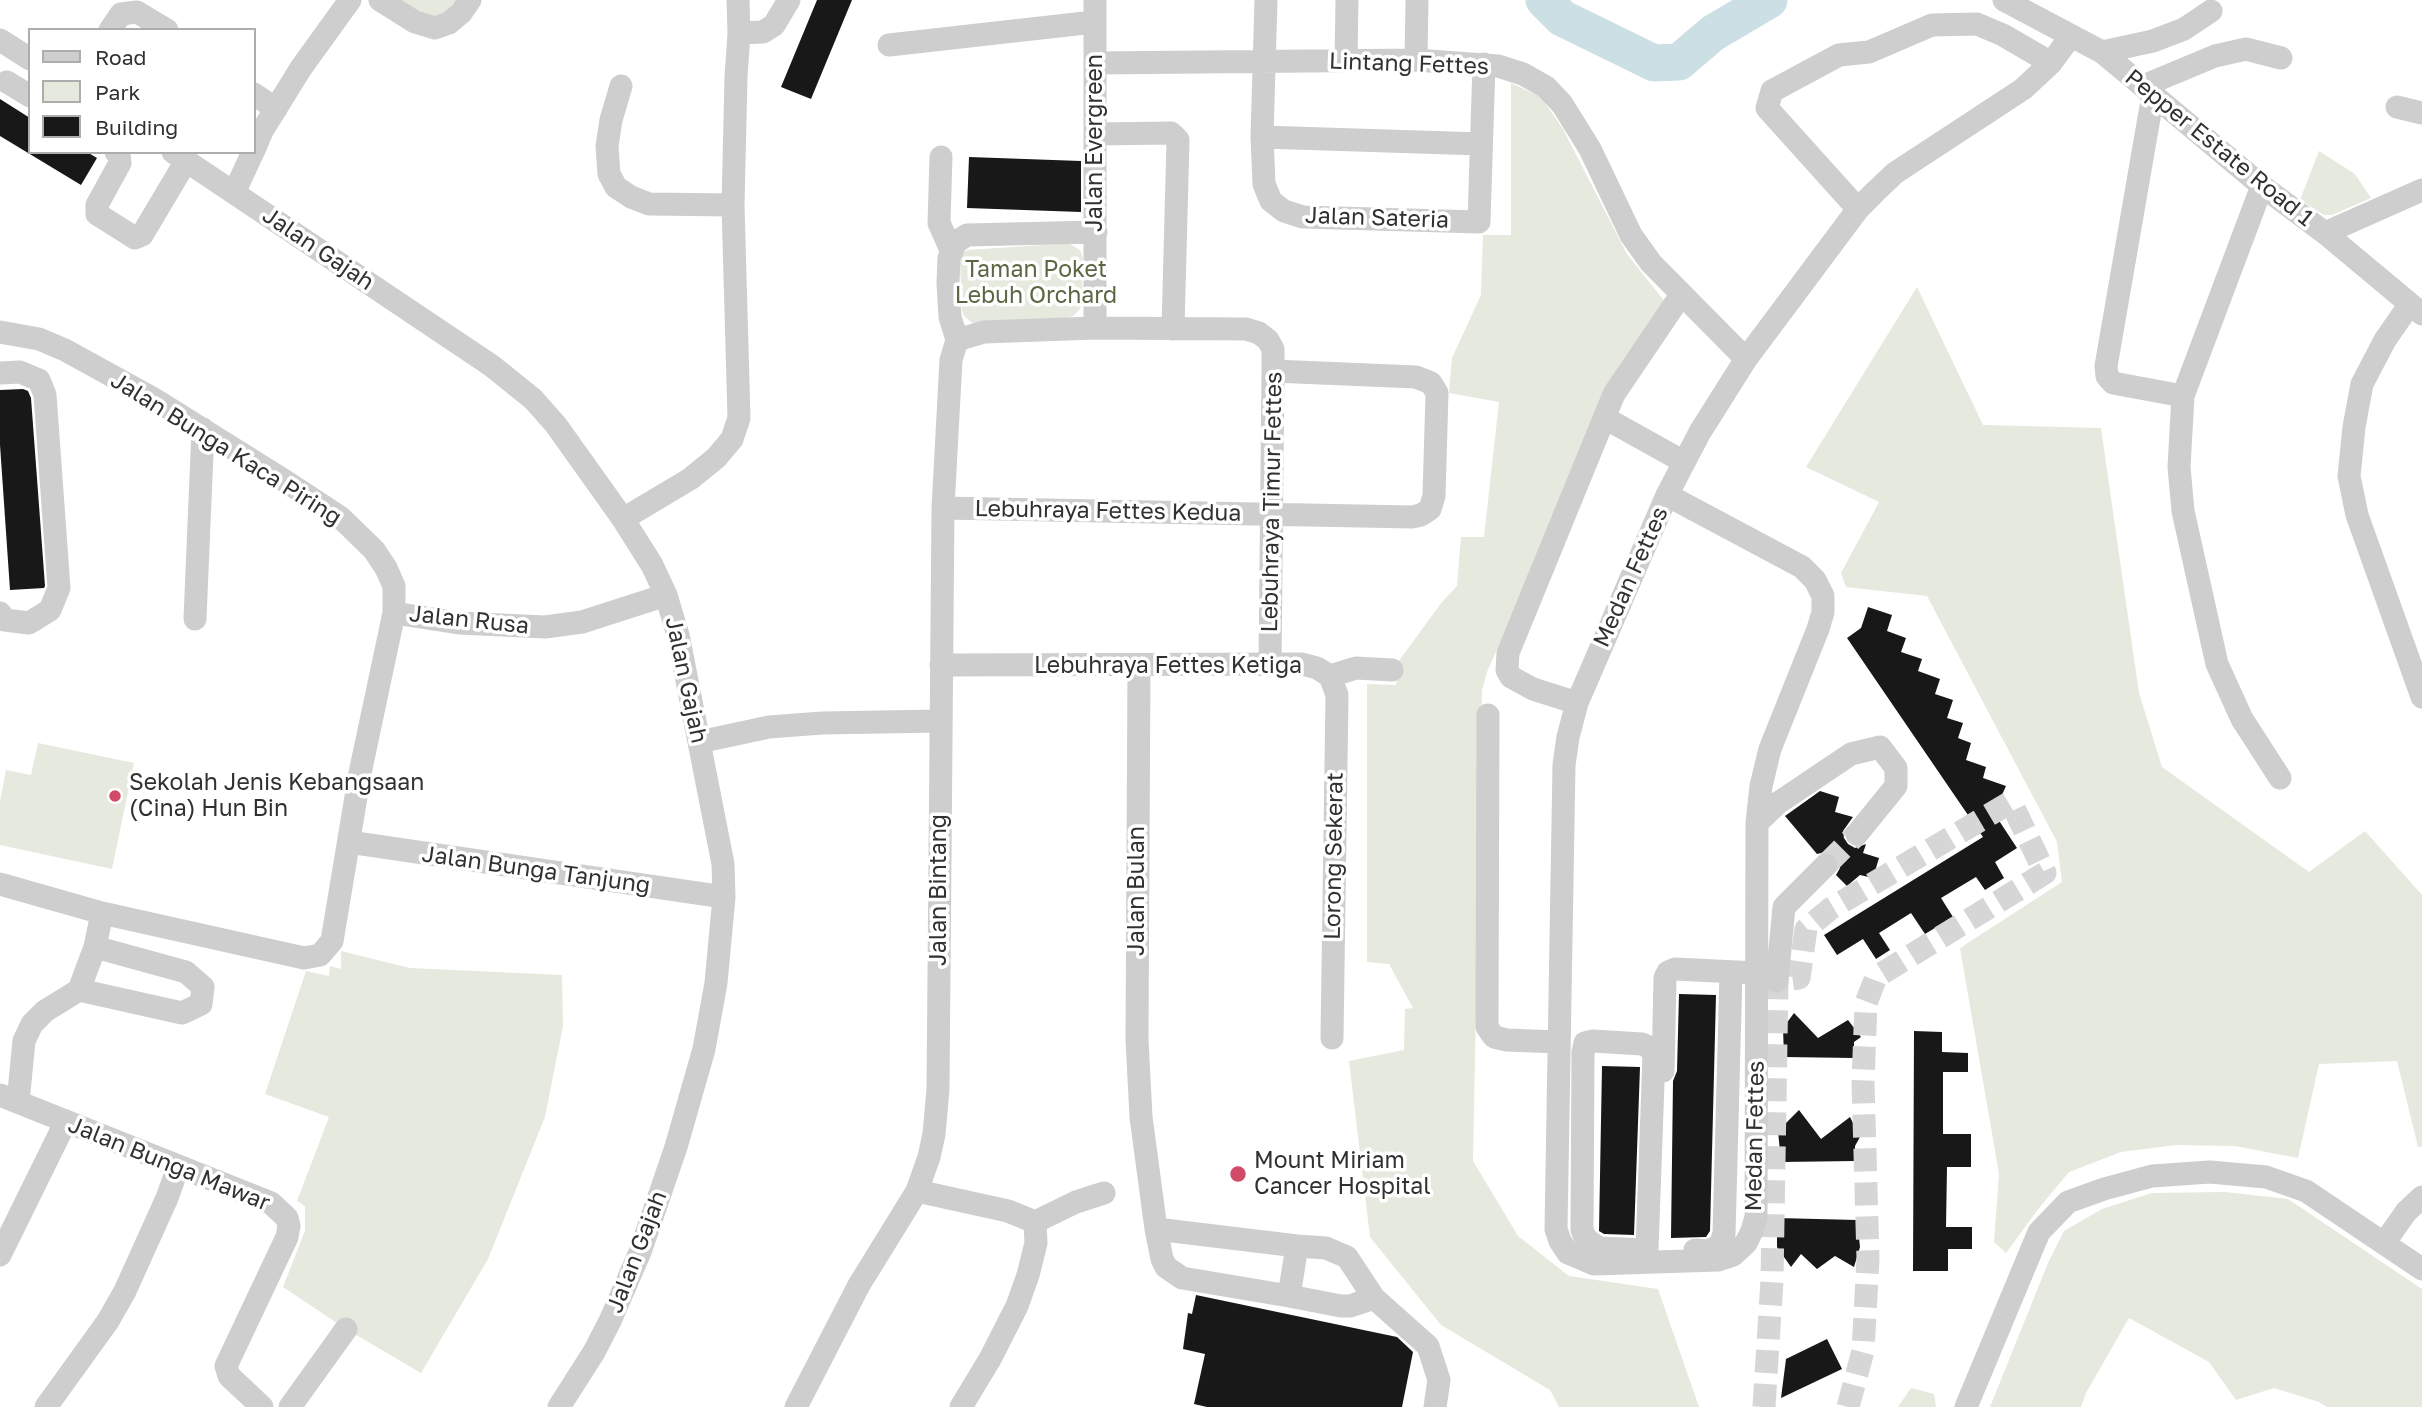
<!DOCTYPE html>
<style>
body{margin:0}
#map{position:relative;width:2422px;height:1407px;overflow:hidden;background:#fff;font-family:"Golos Text",sans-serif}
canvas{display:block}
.legend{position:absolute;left:28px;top:28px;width:228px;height:126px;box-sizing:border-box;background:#fff;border:2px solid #adadad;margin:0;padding:9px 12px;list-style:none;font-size:21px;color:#313131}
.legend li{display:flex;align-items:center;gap:14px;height:35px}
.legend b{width:35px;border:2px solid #adadad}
</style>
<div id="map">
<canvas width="2422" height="1407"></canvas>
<ul class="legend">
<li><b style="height:9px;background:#cecece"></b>Road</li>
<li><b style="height:19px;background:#e5e9de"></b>Park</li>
<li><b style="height:19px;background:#181818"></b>Building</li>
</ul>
</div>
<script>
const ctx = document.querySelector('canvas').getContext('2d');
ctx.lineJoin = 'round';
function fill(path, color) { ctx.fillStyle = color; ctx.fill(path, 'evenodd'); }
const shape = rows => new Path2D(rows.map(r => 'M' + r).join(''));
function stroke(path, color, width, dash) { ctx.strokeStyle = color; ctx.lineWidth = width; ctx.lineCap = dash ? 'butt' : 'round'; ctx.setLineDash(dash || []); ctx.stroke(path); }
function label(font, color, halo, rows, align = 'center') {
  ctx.font = font + ' "Golos Text",sans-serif'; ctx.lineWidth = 7; ctx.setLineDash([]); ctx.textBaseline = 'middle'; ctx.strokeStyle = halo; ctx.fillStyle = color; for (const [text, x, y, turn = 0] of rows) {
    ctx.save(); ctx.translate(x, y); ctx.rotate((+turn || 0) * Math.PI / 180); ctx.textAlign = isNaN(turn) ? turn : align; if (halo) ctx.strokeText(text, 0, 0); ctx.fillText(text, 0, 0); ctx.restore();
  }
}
const green = shape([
 [399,0,460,0,444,17,421,17],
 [1511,83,1541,97,1563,129,1627,254,1665,302,1569,485,1487,672,1482,690,1473,1161,1518,1236,1569,1276,1658,1289,1699,1407,1559,1407,1550,1390,1441,1325,1370,1237,1349,1061,1404,1050,1405,1009,1413,1008,1389,964,1367,962,1367,684,1396,685,1398,662,1442,602,1457,586,1461,537,1484,537,1499,402,1449,393,1452,358,1481,295,1483,235,1511,235],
 [2319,151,2355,174,2371,198,2332,215,2324,215,2300,200],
 [1059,244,1070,244,1080,250,1083,258,1082,301,1080,309,1073,316,1064,319,979,325,971,322,964,316,962,310,960,262,962,254,967,250],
 [1917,287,1983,425,2101,428,2139,693,2162,767,2309,872,2365,831,2422,895,2422,1147,2418,1147,2397,1061,2319,1064,2298,1158,2235,1146,2176,1145,2121,1152,2069,1172,2039,1208,2006,1253,1994,1242,1999,1174,1960,948,2062,882,2057,842,1927,596,1846,587,1841,573,1879,502,1806,467],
 [38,743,134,763,112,869,0,845,0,801,6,770,31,775],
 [341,951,410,968,562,975,563,1026,545,1117,488,1259,421,1373,346,1329,283,1287,305,1231,305,1206,297,1201,329,1117,265,1094,306,971,329,976,330,966,341,969],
 [2225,1192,2288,1199,2422,1289,2422,1407,2327,1407,2319,1402,2274,1388,2236,1400,2209,1362,2129,1318,2086,1393,2081,1407,1990,1407,2048,1263,2064,1231,2102,1209,2152,1193],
 [1911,1388,1934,1394,1936,1407,1898,1407]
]);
const river = shape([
 [1544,0,1562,18,1654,63,1679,62,1713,33,1769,0]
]);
const building = shape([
 [817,0,852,0,811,99,781,87],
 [0,99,30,118,30,152,87,152,97,158,81,185,0,136],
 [969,157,1081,161,1081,212,967,208],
 [23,389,28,391,31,398,45,586,44,588,10,590,0,445,0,390],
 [1868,607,1892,615,1887,631,1906,638,1901,652,1922,659,1918,671,1940,679,1935,694,1953,700,1947,718,1963,723,1958,738,1971,743,1966,760,1986,767,1983,778,2006,786,1994,813,2017,848,1995,862,2004,878,1985,890,1976,877,1941,898,1953,917,1925,934,1911,913,1879,933,1890,950,1876,959,1863,939,1837,955,1824,935,1983,837,1847,638,1861,628],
 [1820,791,1839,797,1835,812,1853,817,1843,831,1844,838,1848,844,1855,848,1866,844,1863,853,1879,858,1873,878,1860,875,1847,886,1836,875,1840,868,1836,856,1829,851,1817,854,1785,816],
 [1679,994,1716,995,1710,1231,1706,1237,1671,1238,1673,1081,1677,1071],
 [1794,1013,1818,1038,1848,1020,1861,1037,1854,1042,1854,1058,1784,1057,1783,1028],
 [1914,1031,1942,1032,1942,1052,1968,1053,1968,1072,1943,1072,1943,1134,1971,1134,1971,1167,1947,1167,1946,1227,1972,1227,1972,1249,1948,1249,1948,1271,1913,1271],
 [1602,1066,1640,1067,1634,1235,1604,1234,1599,1231],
 [1799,1110,1821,1139,1850,1117,1860,1137,1855,1146,1855,1161,1781,1162,1778,1131],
 [1777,1218,1857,1220,1860,1247,1854,1267,1835,1256,1817,1269,1801,1254,1791,1267,1777,1247],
 [1196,1295,1397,1337,1413,1352,1402,1407,1207,1407,1194,1404,1205,1354,1183,1349,1188,1313,1192,1314],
 [1827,1339,1842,1369,1781,1398,1786,1359]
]);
const minorTunnel = shape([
 [1826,865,1857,834],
 [1764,1407,1772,1280,1777,981,1799,978,1806,929,1830,909,2011,802,2045,873,1876,977,1866,1003,1863,1082,1868,1259,1863,1351,1848,1407]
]);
const minor = shape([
 [380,0,415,22,435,28,449,23,461,13,470,0],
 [1095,0,1095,328],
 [1266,0,1262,137,1264,184,1271,201,1284,211,1303,217,1479,222,1484,64],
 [2004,0,2102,52,2262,186,2325,233,2422,314],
 [110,30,121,14,137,12,167,30],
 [739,33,763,32,774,25,789,0],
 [0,40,30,59],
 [889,45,1094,22],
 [2102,52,2153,41,2184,29,2211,11],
 [1346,60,1347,0],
 [1416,60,1417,0],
 [1095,63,1416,60,1498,66,1523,74,1546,87,1562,104,1590,149,1631,235,1651,263,1746,359],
 [7,82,30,96],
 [621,86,611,120,607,146,609,174,616,187,631,197,649,204,733,205],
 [2143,86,2215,56,2246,49,2281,58],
 [254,94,276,109],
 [2153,95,2106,366,2107,376,2113,383,2183,396],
 [2397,107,2422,113],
 [1095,134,1171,133,1178,140,1173,329],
 [1262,137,1481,144],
 [254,150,262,131,301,68,350,0],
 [116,152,119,154,120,163,97,205,97,214,135,238,142,235,186,161],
 [173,152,492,366,533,399,556,425,623,519,652,565,666,595,678,635,723,864,724,897,716,983,704,1049,676,1147,640,1252,610,1321,594,1352,559,1407],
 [941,157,939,223,951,250],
 [2262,186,2183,396,2179,467,2183,511,2217,664,2242,719,2280,778],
 [234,193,253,152],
 [1858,209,1767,108,1772,91,1839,55,1869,52,1932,25,1977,24,2003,35,2051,63],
 [2325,233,2422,190],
 [2410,304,2385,340,2362,384,2354,427,2349,476,2357,515,2422,697],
 [0,332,39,339,65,350,154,399,285,481,340,517,374,550,386,568,394,586,394,613,360,773,332,941,320,955,304,958,102,913,0,884],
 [957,340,984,332,1095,328,1246,329,1259,333,1268,340,1273,349,1273,371,1270,665],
 [957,340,950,317,948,283,949,258,956,242,967,235,1096,232],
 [0,373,20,372,39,380,45,395,59,588,50,610,29,623,5,620,0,613],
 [1605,418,1684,462],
 [1667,495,1802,567,1815,580,1823,596,1823,612,1818,629,1770,749,1761,786,1757,823,1756,1217,1752,1231,1746,1243,1733,1255,1718,1260,1594,1264,1568,1253,1560,1241,1556,1229,1564,765,1568,737,1577,703,1667,495,1700,432,1746,359,1858,209,1876,191,1895,173,2023,89,2051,63,2071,36],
 [943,508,1412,517,1421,515,1430,509,1434,496,1437,393,1431,383,1416,377,1273,371],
 [623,519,690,479,716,458,732,439,739,418,733,205,736,77,739,33,738,0],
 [394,613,459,623,545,627,582,622,666,595],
 [195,619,203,429],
 [941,665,1302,664,1317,668,1330,676,1356,668,1392,670],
 [1139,665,1137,1040,1141,1117,1156,1229,1162,1259,1166,1267,1182,1278,1289,1296,1297,1246,1156,1229],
 [1330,676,1337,695,1332,1038],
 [1577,703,1533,689,1511,677,1507,670,1508,653,1614,394,1681,295],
 [1488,715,1487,1027,1494,1037,1507,1040,1558,1042],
 [699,742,769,727,822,723,940,721],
 [1757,823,1778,803,1851,754,1880,747,1896,768,1896,786,1857,834],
 [349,842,724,897],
 [1777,981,1784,907,1826,865],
 [79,990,182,1013,201,1004,203,987,186,972,95,947],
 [1593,1041,1642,1044,1649,1047,1654,1055,1647,1250,1599,1248,1586,1239,1582,1230,1583,1052,1585,1043,1593,1041],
 [1663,1071,1665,978,1668,972,1675,969,1757,973],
 [0,1095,271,1203,287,1218,289,1226,287,1237,226,1366,229,1376,262,1407],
 [18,1102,24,1041,32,1024,45,1011,79,990,95,947,102,913],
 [917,1191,1008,1211,1035,1222,1076,1202,1104,1193],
 [2385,1242,2406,1212,2422,1197],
 [1297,1246,1326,1248,1347,1257,1374,1298,1428,1346,1439,1380,1435,1407],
 [1695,1250,1709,1251,1720,1245,1724,1234,1731,973],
 [0,1255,66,1121],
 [1289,1296,1341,1306,1350,1306,1374,1298],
 [46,1407,108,1321,125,1291,167,1198,178,1167],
 [290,1407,346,1329],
 [796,1407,859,1285,917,1191,929,1157,934,1134,938,1089,943,508,951,360,957,340],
 [961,1407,990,1359,1017,1306,1028,1275,1036,1243,1035,1222],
 [1966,1407,2039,1232,2068,1202,2104,1189,2152,1176,2210,1172,2266,1177,2306,1191,2422,1269]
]);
const markers = [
 [115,796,7,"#d04b68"],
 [1238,1174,9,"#d04b68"]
];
const streetNames = [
 ["Lintang Fettes",1409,64,2],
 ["Jalan Evergreen",1095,143,-90],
 ["Pepper Estate Road 1",2219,148,39],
 ["Jalan Sateria",1377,218,2],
 ["Jalan Gajah",318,249,34],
 ["Jalan Bunga Kaca Piring",226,449,32],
 ["Lebuhraya Timur Fettes",1272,502,-89],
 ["Lebuhraya Fettes Kedua",1108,511,1],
 ["Medan Fettes",1631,577,-66],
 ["Jalan Rusa",469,620,6],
 ["Lebuhraya Fettes Ketiga",1168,666],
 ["Jalan Gajah",686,680,78],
 ["Lorong Sekerat",1334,856,-89],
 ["Jalan Bunga Tanjung",536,870,8],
 ["Jalan Bintang",939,890,-90],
 ["Jalan Bulan",1137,891,-90],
 ["Medan Fettes",1755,1136,-89],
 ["Jalan Bunga Mawar",169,1164,22],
 ["Jalan Gajah",637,1252,-69]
];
const parkNames = [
 ["Taman Poket",1036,270],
 ["Lebuh Orchard",1036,296]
];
const poiNames = [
 ["Sekolah Jenis Kebangsaan",129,783],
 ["(Cina) Hun Bin",129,809],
 ["Mount Miriam",1254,1161],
 ["Cancer Hospital",1254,1187]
];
fill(green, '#e5e9de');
stroke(river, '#cbdfe5', 37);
fill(building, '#181818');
stroke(minorTunnel, '#d6d6d6', 23, [23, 11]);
stroke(minor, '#cecece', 23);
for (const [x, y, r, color] of markers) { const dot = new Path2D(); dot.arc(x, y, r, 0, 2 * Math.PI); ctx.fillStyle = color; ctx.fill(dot); stroke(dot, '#fff', 2.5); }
label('23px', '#313131', '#fff', streetNames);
label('23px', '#596743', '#fff', parkNames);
label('23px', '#313131', '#fff', poiNames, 'left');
</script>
